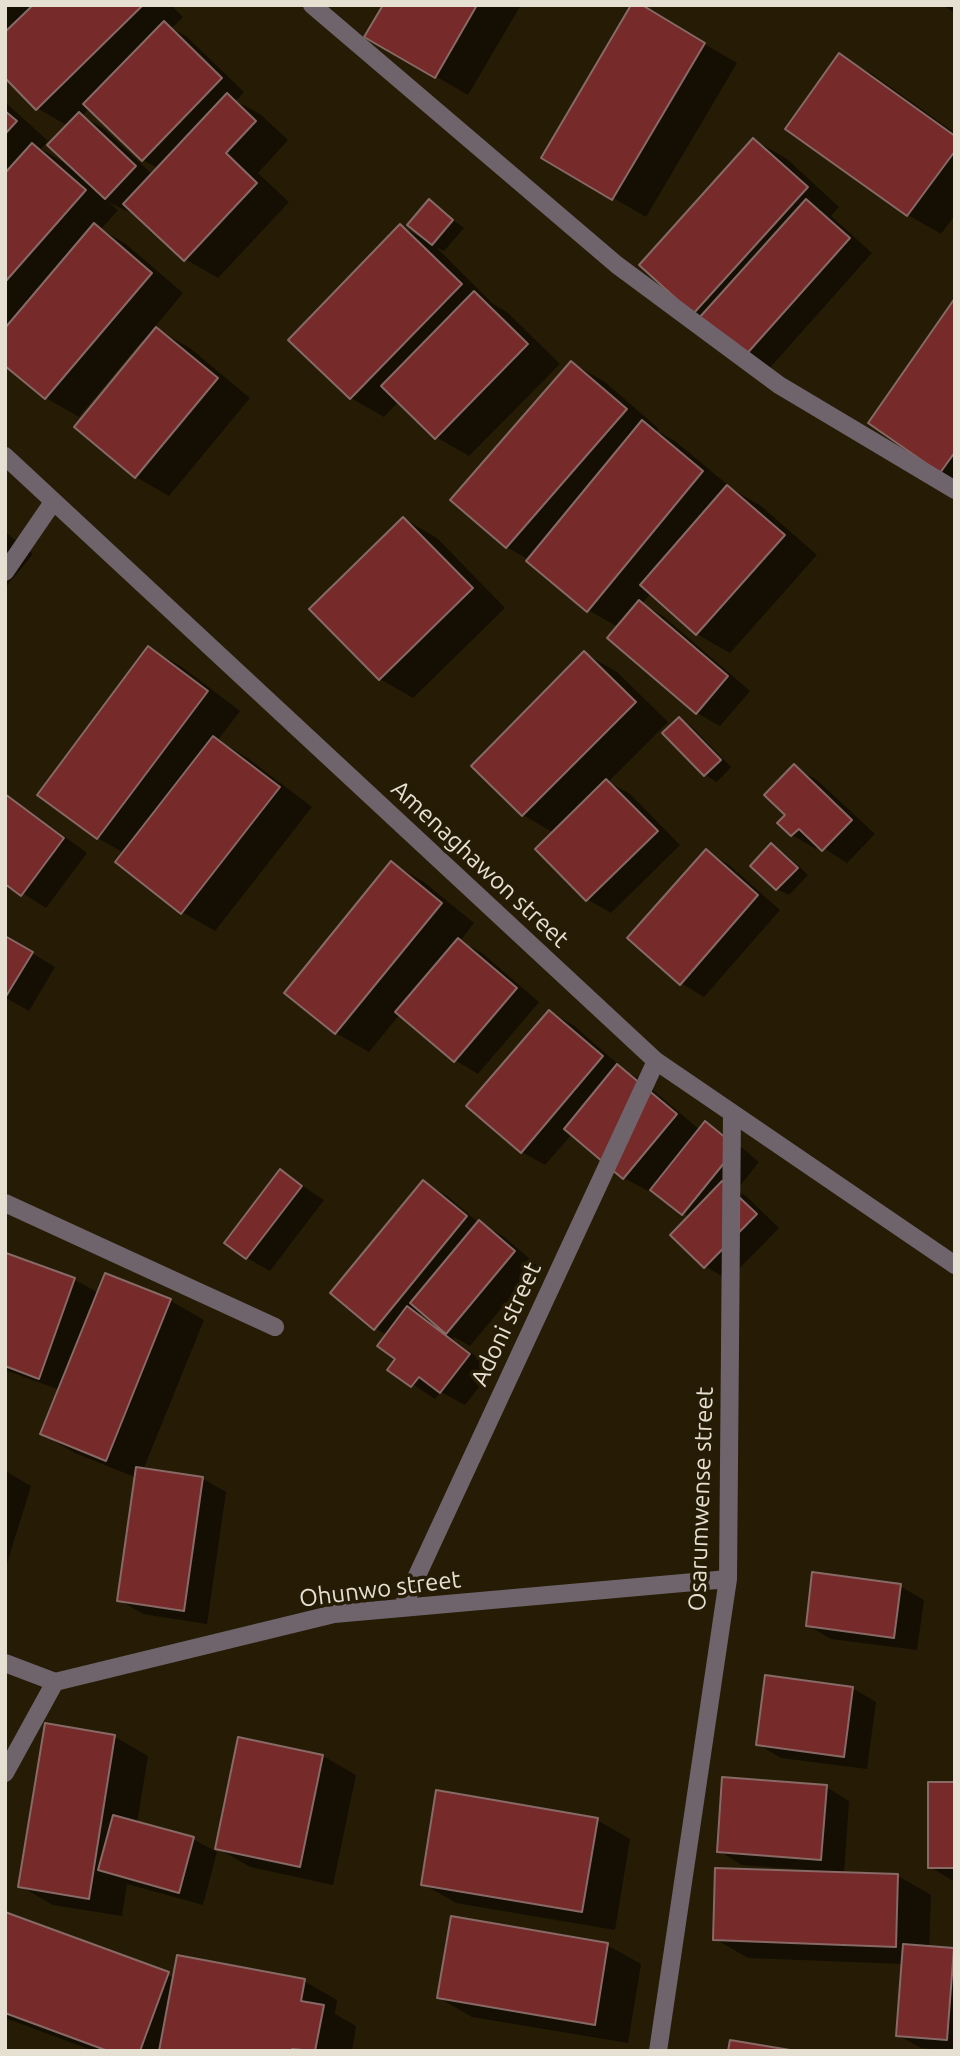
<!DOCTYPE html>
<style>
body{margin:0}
#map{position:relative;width:960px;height:2056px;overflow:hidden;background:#261c06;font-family:Ubuntu,sans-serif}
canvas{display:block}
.frame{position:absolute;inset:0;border:7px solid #e6e0d2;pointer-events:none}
</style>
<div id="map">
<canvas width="960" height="2056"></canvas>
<div class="frame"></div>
</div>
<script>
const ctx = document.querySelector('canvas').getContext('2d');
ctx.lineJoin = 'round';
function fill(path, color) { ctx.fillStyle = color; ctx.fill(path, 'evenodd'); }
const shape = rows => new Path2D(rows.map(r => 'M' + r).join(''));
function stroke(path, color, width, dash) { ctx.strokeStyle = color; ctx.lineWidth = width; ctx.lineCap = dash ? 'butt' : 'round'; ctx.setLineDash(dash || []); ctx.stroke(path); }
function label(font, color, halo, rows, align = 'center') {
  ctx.font = font + ' Ubuntu,sans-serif'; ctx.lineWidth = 7; ctx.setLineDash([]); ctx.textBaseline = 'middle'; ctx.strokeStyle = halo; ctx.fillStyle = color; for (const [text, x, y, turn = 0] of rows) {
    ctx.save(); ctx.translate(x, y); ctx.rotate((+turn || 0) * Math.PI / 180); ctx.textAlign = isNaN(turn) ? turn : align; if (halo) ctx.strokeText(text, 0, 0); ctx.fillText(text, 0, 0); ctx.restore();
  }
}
const shadow = shape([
 [5,5,171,5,183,17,172,28,187,37,244,92,236,101,260,114,288,140,258,173,289,202,218,278,185,259,131,209,129,212,108,202,118,210,101,229,127,245,183,293,154,328,190,348,250,398,169,496,136,477,76,427,145,344,142,341,79,417,46,398,5,364,5,102,48,141,41,149,70,166,68,126,37,108,5,75],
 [90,108,143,160,159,169,153,175,103,128,82,116],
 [385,5,521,5,468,95,367,36],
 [638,5,737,63,646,217,543,157],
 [942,5,955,5,955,13],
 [839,55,872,74,955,133,955,215,941,234,908,215,787,129],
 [754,140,787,159,839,207,831,216,872,253,768,370,694,313],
 [429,202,464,228,444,251,436,247,493,304,507,312,560,364,469,456,436,437,399,401,384,417,351,398,401,226,425,240],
 [955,301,955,480,941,472],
 [572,363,605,382,659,429,657,431,675,441,735,491,761,506,817,555,730,653,697,634,651,593,642,604,663,616,750,691,720,726,697,713,618,627,588,610,529,560,507,547,453,500],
 [404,519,437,538,505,608,413,698,380,679],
 [5,532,33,554,5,588],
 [149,648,182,667,240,711,218,740,246,757,312,807,215,931,182,912,124,853,98,838],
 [584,653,617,672,668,722,608,782,630,794,680,845,611,913,587,899,554,833,523,815,473,766],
 [679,719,691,726,731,767,717,782,705,775,664,733],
 [794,767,817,780,875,834,847,863,819,845,816,849,792,835,780,823,787,815],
 [5,793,87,853,46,908,5,882],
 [772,846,783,852,808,875,789,895,777,889],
 [706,851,729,865,780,910,704,997,681,983],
 [391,863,424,882,474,923,460,941,482,953,539,1002,478,1074,455,1060,400,1014,369,1052,336,1033],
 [5,937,55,967,29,1011,6,998],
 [550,1012,573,1025,627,1072,641,1080,700,1130,705,1123,729,1137,759,1162,736,1191,746,1196,779,1228,728,1280,705,1266,689,1217,650,1188,648,1191,624,1178,572,1134,545,1165,522,1152],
 [280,1171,324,1200,270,1271,247,1258],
 [424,1183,447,1196,478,1222,503,1236,537,1265,470,1346,454,1337,453,1339,493,1369,465,1405,441,1392,435,1399,390,1369,398,1359,387,1335,375,1328],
 [423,1312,433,1321,432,1322,420,1315],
 [7,1255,75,1280,99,1293,106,1275,171,1301,204,1320,143,1470,202,1478,226,1492,207,1624,143,1614,119,1600,137,1478,75,1453,42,1434,60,1390,5,1370],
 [5,1471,31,1486,5,1570],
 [900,1586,924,1600,917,1650,831,1639,807,1625],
 [852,1688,876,1702,867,1769,781,1758,757,1744],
 [46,1725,115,1737,148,1756,137,1823,193,1839,217,1852,203,1905,127,1884,122,1916,53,1905,20,1886],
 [323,1756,356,1775,333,1885,250,1867,217,1848],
 [955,1784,955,1882,930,1867],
 [826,1787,849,1801,844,1874,898,1876,931,1895,929,1948,955,1951,955,2051,921,2048,898,2035,903,1964,748,1958,715,1939,808,1873,809,1870,742,1865,719,1851],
 [597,1820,630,1839,615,1930,456,1903,423,1884],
 [5,1913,175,1978,304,1981,337,2000,335,2014,356,2026,352,2051,94,2051,5,2018],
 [607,1945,641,1964,628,2043,472,2017,439,1998]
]);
const building = shape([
 [33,5,143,5,36,110,5,78,5,32,33,5],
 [383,5,477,5,435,78,364,37,383,5],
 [631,5,642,5,705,43,612,200,541,158,631,5],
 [164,21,222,78,142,161,83,104,164,21],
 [839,53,955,136,955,151,907,216,785,129,839,53],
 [227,93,256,121,226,153,257,183,184,261,123,204,227,93],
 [5,111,17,121,5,134,5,111],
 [79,112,136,166,105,199,47,145,79,112],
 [753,138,808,187,693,314,639,265,753,138],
 [32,143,86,190,5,282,5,173,32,143],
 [429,199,453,220,432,245,407,225,429,199],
 [806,199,850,238,743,358,699,318,806,199],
 [94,223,152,273,45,399,5,366,5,328,94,223],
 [400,224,462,284,350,399,288,340,400,224],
 [474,291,528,344,435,439,381,386,474,291],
 [955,298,955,452,940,473,868,423,955,298],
 [156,327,218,378,135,478,74,427,156,327],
 [571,361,627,409,506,548,450,500,571,361],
 [642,420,703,471,587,612,526,561,642,420],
 [727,485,785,535,696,635,640,585,727,485],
 [403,517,473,588,379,680,309,609,403,517],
 [639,600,728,676,696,714,607,638,639,600],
 [148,646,208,691,97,839,37,795,148,646],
 [584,651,636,702,522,816,471,766,584,651],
 [679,717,721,760,704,776,662,733,679,717],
 [213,736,280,787,181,914,115,862,213,736],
 [794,764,852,820,822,851,799,829,791,836,777,823,785,815,764,795,794,764],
 [606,779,658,831,586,901,535,849,606,779],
 [5,794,64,838,21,896,5,884,5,794],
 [771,843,798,868,776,890,750,866,771,843],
 [706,849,758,895,680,985,627,938,706,849],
 [391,861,442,903,335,1034,284,993,391,861],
 [5,936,33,952,5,998,5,936],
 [458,938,517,988,454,1062,395,1012,458,938],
 [549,1010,603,1056,521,1153,466,1106,549,1010],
 [617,1064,677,1114,623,1179,564,1129,617,1064],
 [705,1121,737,1147,682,1215,650,1190,705,1121],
 [280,1169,302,1186,246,1259,224,1243,280,1169],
 [423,1180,467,1216,374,1330,330,1293,423,1180],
 [722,1181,757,1214,704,1268,670,1235,722,1181],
 [479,1220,515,1251,446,1334,410,1303,479,1220],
 [6,1253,75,1278,39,1379,5,1366,6,1253],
 [105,1273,171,1299,106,1461,40,1434,105,1273],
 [407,1306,470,1354,440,1393,419,1377,411,1387,387,1370,395,1359,377,1346,407,1306],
 [136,1467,203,1477,184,1611,117,1601,136,1467],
 [812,1572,901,1584,894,1638,806,1626,812,1572],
 [765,1675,853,1687,844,1757,756,1745,765,1675],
 [45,1723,115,1735,89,1899,18,1887,45,1723],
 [238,1737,323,1755,300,1867,215,1849,238,1737],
 [722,1777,827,1785,821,1860,717,1852,722,1777],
 [928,1782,955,1782,955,1868,928,1868,928,1782],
 [436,1790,598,1818,582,1912,421,1885,436,1790],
 [113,1815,194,1837,179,1893,98,1870,113,1815],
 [715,1868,898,1874,896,1947,713,1940,715,1868],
 [5,1912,169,1972,140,2051,108,2051,5,2013,5,1912],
 [451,1916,608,1943,595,2025,437,1998,451,1916],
 [903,1944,954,1948,947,2040,896,2036,903,1944],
 [177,1955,305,1979,301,2001,324,2005,315,2051,292,2049,291,2051,159,2051,177,1955],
 [730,2040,796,2051,728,2051,730,2040]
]);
const minor = shape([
 [312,5,617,265,779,385,955,490],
 [5,456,656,1061,955,1265],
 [5,572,53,502],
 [5,1203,275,1327],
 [402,1608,656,1061],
 [5,1663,55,1682,334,1614,728,1579],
 [5,1773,55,1682],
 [658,2051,728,1579,732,1113]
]);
const streetNames = [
 ["Amenaghawon street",480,864,43],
 ["Adoni street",506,1324,-65],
 ["Osarumwense street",701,1499,-88],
 ["Ohunwo street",380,1589,-7]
];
fill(shadow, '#0007');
fill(building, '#762a29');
stroke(building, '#876966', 2);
stroke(minor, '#6f646c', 18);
label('24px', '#e6e0d2', '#261c06', streetNames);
</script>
